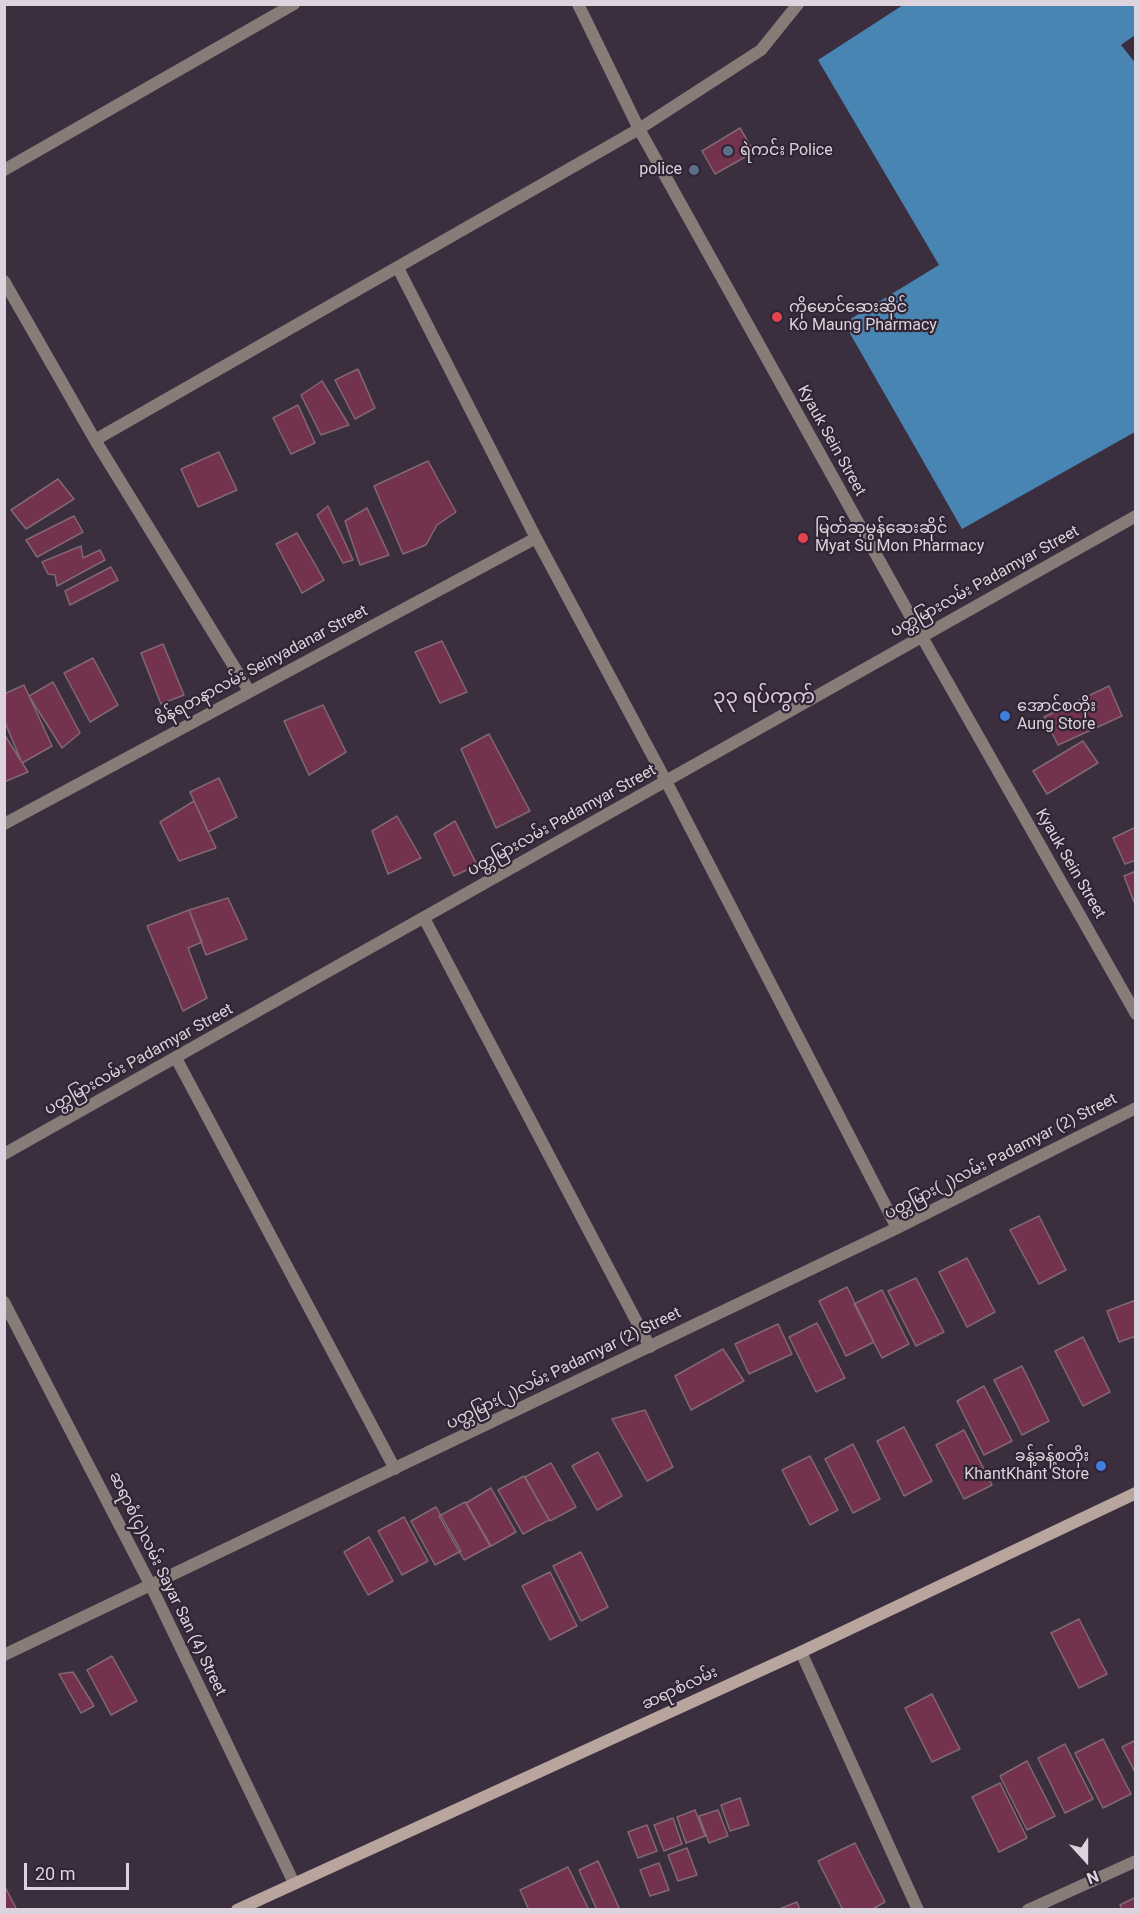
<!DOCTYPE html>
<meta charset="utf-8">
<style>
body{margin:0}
#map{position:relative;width:1140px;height:1914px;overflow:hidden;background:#3b2e3f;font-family:Roboto,sans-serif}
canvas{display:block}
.frame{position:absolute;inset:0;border:6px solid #dcd3de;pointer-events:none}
.north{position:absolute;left:1056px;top:1830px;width:60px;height:60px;-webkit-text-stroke:4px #312434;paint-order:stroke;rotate:159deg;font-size:16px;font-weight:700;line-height:24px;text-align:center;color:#dcd3de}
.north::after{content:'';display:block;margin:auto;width:21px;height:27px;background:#dcd3de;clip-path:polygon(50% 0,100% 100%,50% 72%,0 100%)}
.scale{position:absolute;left:24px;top:1863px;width:105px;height:27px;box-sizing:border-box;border:3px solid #dcd3de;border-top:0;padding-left:8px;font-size:18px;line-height:21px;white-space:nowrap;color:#dcd3de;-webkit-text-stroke:4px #312434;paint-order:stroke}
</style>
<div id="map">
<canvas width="1140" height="1914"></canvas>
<div class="frame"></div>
<div class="north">N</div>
<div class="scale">20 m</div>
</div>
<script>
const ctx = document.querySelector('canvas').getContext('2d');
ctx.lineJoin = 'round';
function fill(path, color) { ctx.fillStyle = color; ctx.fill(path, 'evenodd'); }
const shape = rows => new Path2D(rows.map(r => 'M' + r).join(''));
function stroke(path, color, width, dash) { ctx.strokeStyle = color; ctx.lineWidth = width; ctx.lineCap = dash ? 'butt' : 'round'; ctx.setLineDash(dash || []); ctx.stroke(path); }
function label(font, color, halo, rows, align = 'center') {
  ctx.font = font + ' Roboto,"Noto Sans Myanmar",sans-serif'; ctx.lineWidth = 4.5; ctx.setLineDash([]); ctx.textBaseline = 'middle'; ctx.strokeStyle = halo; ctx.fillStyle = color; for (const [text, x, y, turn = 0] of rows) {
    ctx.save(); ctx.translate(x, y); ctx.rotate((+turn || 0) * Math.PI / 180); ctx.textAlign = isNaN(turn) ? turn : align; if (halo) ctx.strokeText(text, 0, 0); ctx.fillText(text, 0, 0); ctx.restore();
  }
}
const water = shape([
 [903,5,1135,5,1135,35,1121,45,1136,64,1135,432,962,529,844,323,939,265,818,60]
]);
const building = shape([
 [740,128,754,152,715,174,702,151,740,128],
 [358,369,375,408,355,419,335,380,358,369],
 [322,381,349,425,321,435,301,395,322,381],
 [298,405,315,443,291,454,273,418,298,405],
 [219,452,237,490,198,507,181,469,219,452],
 [428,461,456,512,437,525,426,545,403,554,374,486,428,461],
 [58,479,74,499,26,529,11,510,58,479],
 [328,506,353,560,343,563,317,515,328,506],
 [367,508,389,555,360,565,345,521,367,508],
 [74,516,83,532,37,557,26,540,74,516],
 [297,533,324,580,302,593,276,544,297,533],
 [81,546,83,558,100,550,105,560,57,586,55,575,48,574,42,562,81,546],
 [111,567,118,580,70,605,65,591,111,567],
 [442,641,467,692,440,703,415,652,442,641],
 [163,644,184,695,161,704,141,653,163,644],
 [93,658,118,705,90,722,64,673,93,658],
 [53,682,80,733,62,748,29,696,53,682],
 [24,685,52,746,22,763,4,720,4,694,24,685],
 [1109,686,1122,716,1058,745,1044,717,1109,686],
 [323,705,346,752,309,775,284,721,323,705],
 [4,734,28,772,4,782,4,734],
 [489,734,530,811,496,828,461,749,489,734],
 [1083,741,1098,763,1047,794,1033,771,1083,741],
 [219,778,237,817,208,832,190,792,219,778],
 [194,801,216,848,179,861,160,822,194,801],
 [397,816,421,858,388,874,372,831,397,816],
 [455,821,477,865,454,876,434,834,455,821],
 [1136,827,1136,860,1125,864,1113,838,1136,827],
 [1136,871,1136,902,1134,902,1124,876,1136,871],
 [228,898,247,939,206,955,189,910,228,898],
 [189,910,202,942,188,948,207,998,183,1011,147,926,189,910],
 [1039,1216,1066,1270,1039,1284,1010,1230,1039,1216],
 [967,1258,995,1312,967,1327,939,1272,967,1258],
 [916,1278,944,1332,916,1346,888,1291,916,1278],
 [847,1287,874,1342,846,1356,819,1301,847,1287],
 [882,1290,909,1344,882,1358,854,1304,882,1290],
 [1136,1300,1136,1336,1119,1342,1107,1311,1136,1300],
 [817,1323,845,1378,816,1392,789,1337,817,1323],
 [778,1324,792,1354,749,1374,735,1344,778,1324],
 [1083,1337,1110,1392,1083,1406,1055,1351,1083,1337],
 [723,1349,744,1381,691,1410,675,1376,723,1349],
 [1022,1366,1049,1421,1022,1435,994,1380,1022,1366],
 [984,1386,1012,1441,984,1455,957,1401,984,1386],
 [645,1410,673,1467,647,1481,612,1419,645,1410],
 [904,1427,932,1481,904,1496,877,1441,904,1427],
 [964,1430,992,1485,964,1499,936,1445,964,1430],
 [853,1444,880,1499,853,1513,825,1459,853,1444],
 [598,1452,622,1496,597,1510,572,1466,598,1452],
 [810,1456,838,1510,810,1525,782,1470,810,1456],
 [551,1463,576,1507,550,1521,525,1477,551,1463],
 [524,1476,549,1520,523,1534,498,1490,524,1476],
 [491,1488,516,1532,491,1546,466,1503,491,1488],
 [465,1502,490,1546,464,1560,439,1516,465,1502],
 [436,1507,461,1551,435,1565,411,1521,436,1507],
 [404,1517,428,1561,402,1575,378,1531,404,1517],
 [369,1537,393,1581,368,1595,344,1552,369,1537],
 [581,1552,608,1607,581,1621,553,1566,581,1552],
 [550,1572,577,1626,550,1640,522,1586,550,1572],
 [1079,1619,1107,1674,1079,1688,1051,1633,1079,1619],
 [112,1656,137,1701,111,1715,87,1670,112,1656],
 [73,1672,94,1706,81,1713,59,1674,73,1672],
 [932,1694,960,1749,932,1762,905,1708,932,1694],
 [1103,1739,1131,1794,1103,1808,1075,1753,1103,1739],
 [1136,1740,1136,1774,1122,1747,1136,1740],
 [1065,1744,1093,1799,1065,1813,1038,1758,1065,1744],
 [1027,1761,1055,1816,1027,1830,1000,1776,1027,1761],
 [1000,1783,1027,1838,999,1852,972,1797,1000,1783],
 [740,1798,749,1825,730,1831,721,1805,740,1798],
 [695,1810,705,1836,686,1843,677,1817,695,1810],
 [718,1810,728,1836,709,1843,699,1816,718,1810],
 [673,1818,682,1844,664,1851,654,1825,673,1818],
 [647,1825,657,1851,638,1858,628,1832,647,1825],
 [855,1843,885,1902,871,1910,843,1910,818,1861,855,1843],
 [687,1848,697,1875,678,1881,668,1855,687,1848],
 [598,1861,620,1910,597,1910,579,1870,598,1861],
 [659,1863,669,1890,650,1896,640,1870,659,1863],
 [568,1867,589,1910,529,1910,520,1890,568,1867],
 [4,1885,17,1910,4,1910,4,1885],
 [1136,1897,1136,1910,1122,1910,1120,1905,1136,1897],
 [797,1902,800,1910,777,1910,797,1902]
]);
const street = shape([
 [578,4,639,129,922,637,1136,1014],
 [4,170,294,4],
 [398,268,536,538,666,781,897,1228],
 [4,281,95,440,249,691],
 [95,440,639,129,761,50,798,4],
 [4,824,536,538],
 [424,918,650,1347],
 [176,1058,395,1469],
 [4,1154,1136,516],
 [4,1302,151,1586,294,1883],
 [801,1652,918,1910],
 [4,1655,897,1228,1136,1108],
 [1028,1910,1136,1861]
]);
const secondary = shape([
 [237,1910,801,1652,1136,1493]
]);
const markers = [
 [728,151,6,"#5c6f8a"],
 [694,170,6,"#5c6f8a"],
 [777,317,6,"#e0444e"],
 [803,538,6,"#e0444e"],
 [1005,716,6,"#3f7fe0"],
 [1101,1466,6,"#3f7fe0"]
];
const poiNames = [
 ["ရဲကင်း Police",740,151],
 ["police",682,170,"right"],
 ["ကိုမောင်ဆေးဆိုင်",789,308],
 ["Ko Maung Pharmacy",789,326],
 ["မြတ်ဆုမွန်ဆေးဆိုင်",815,529],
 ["Myat Su Mon Pharmacy",815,547],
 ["အောင်စတိုး",1017,707],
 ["Aung Store",1017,725],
 ["ခန့်ခန့်စတိုး",1089,1457,"right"],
 ["KhantKhant Store",1089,1475,"right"]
];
const streetNames = [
 ["Kyauk Sein Street",831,441,61],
 ["ပတ္တမြားလမ်း Padamyar Street",985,582,-29],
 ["စိန်ရတနာလမ်း Seinyadanar Street",262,666,-28],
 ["ပတ္တမြားလမ်း Padamyar Street",562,821,-29],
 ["Kyauk Sein Street",1070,864,60],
 ["ပတ္တမြားလမ်း Padamyar Street",139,1060,-29],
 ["ပတ္တမြား(၂)လမ်း Padamyar (2) Street",1001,1157,-27],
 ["ပတ္တမြား(၂)လမ်း Padamyar (2) Street",564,1369,-26],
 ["ဆရာစံ(၄)လမ်း Sayar San (4) Street",167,1584,64],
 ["ဆရာစံလမ်း",680,1689,-25]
];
const quarterNames = [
 ["၃၃ ရပ်ကွက်",764,698]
];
fill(water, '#4885b3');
fill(building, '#73334e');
stroke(building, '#826871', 1.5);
stroke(street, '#887c78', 12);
stroke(secondary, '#b8a59e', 12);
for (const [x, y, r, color] of markers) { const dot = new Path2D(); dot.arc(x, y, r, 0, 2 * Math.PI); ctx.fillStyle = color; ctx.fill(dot); stroke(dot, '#312434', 2); }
label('16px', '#dcd3de', '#312434', poiNames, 'left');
label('16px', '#dcd3de', '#312434', streetNames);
label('20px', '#dbcae0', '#312434', quarterNames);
</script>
